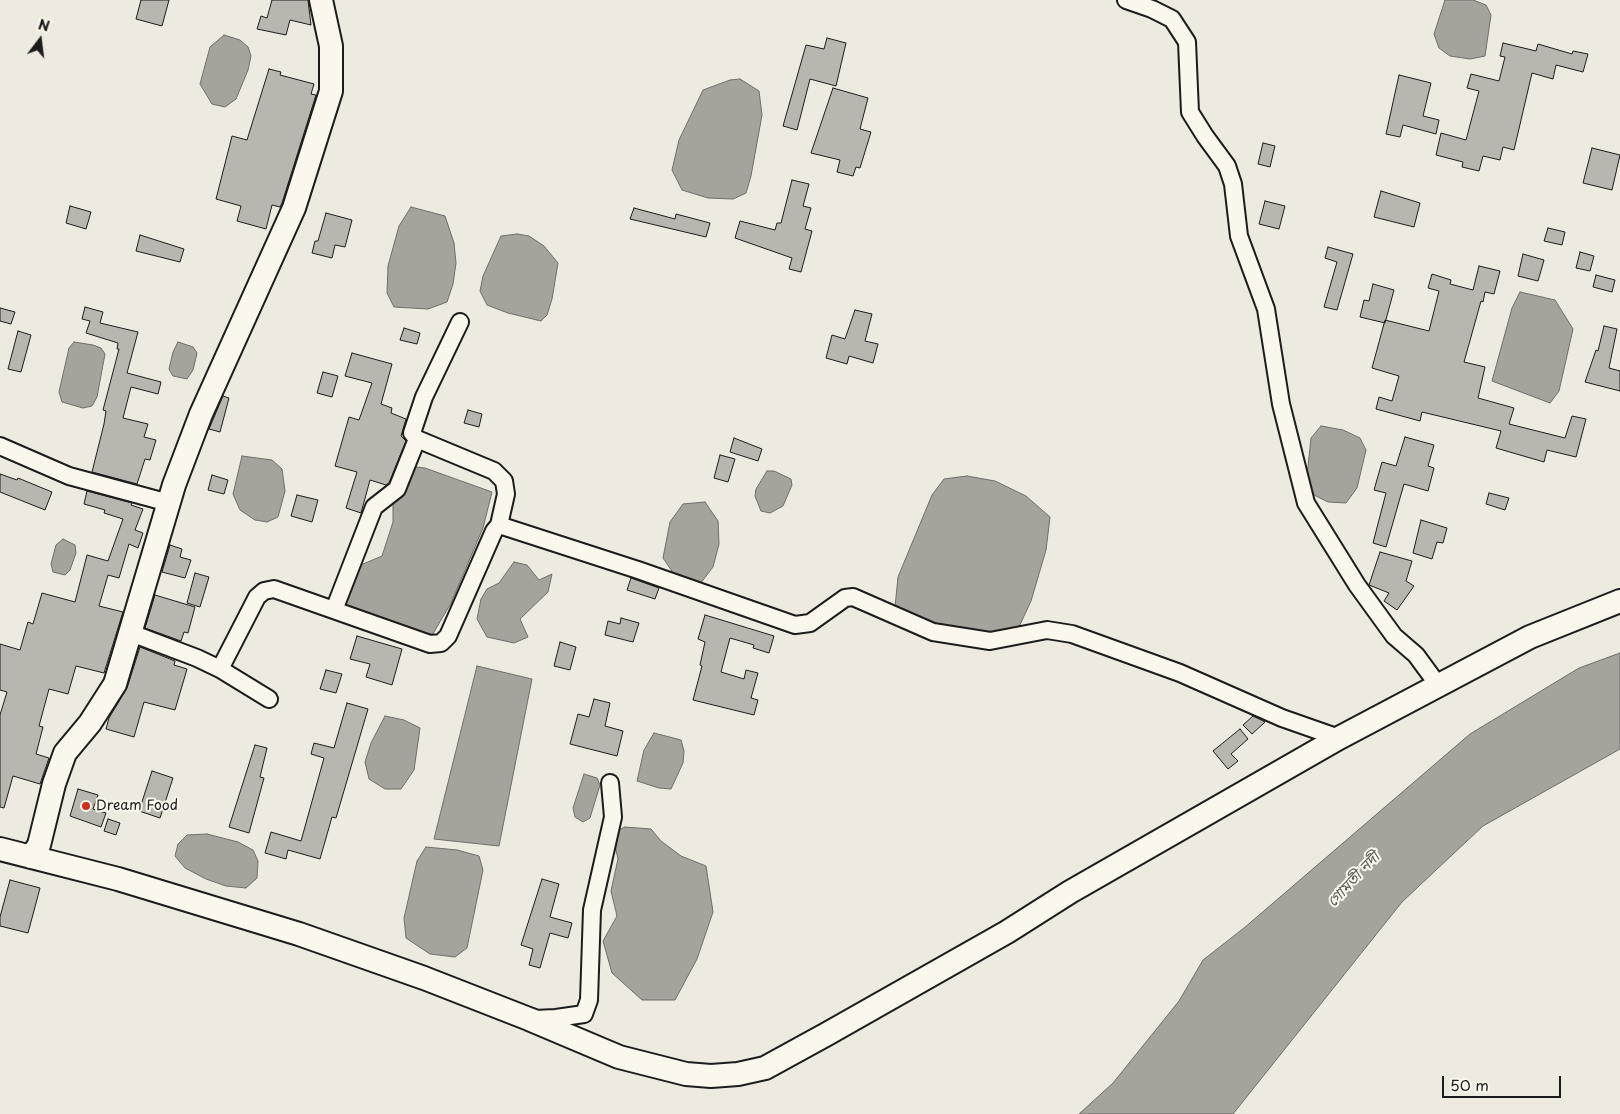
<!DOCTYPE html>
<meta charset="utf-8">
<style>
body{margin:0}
#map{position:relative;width:1620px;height:1114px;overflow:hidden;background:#eeeadf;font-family:"Playpen Sans",sans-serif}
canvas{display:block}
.north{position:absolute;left:15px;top:15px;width:50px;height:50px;-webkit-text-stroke:4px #fbf7ec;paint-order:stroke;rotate:15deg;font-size:14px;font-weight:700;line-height:20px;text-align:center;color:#1c1c1c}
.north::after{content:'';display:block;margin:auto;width:18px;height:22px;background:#1c1c1c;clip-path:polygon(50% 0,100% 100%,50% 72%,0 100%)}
.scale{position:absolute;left:1442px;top:1076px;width:119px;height:22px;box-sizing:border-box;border:2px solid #1c1c1c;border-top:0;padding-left:6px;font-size:15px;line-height:18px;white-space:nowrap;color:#1c1c1c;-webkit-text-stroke:4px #fbf7ec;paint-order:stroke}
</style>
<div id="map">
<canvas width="1620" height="1114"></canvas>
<div class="north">N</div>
<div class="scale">50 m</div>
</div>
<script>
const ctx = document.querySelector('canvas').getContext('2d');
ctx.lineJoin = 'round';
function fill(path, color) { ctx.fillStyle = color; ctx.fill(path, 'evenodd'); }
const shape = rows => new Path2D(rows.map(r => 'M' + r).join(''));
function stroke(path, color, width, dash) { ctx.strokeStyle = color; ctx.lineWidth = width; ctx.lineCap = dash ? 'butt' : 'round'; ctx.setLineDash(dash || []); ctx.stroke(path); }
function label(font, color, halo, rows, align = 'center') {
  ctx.font = font + ' "Playpen Sans","Noto Sans Bengali",sans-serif'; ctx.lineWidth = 4; ctx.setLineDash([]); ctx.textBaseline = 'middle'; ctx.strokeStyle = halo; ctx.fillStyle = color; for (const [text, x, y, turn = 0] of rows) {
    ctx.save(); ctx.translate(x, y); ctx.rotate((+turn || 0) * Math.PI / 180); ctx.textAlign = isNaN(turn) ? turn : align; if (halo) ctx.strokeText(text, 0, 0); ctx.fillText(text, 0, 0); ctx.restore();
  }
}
const water = shape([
 [1445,0,1473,0,1486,5,1491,15,1485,56,1470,59,1450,56,1439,48,1434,34,1445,0],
 [224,35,240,40,248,47,251,56,248,70,236,99,225,107,212,104,200,84,210,47,224,35],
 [740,79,759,91,762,115,751,176,746,193,733,199,708,198,682,190,672,170,679,140,703,90,730,80,740,79],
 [411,207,445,216,454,243,456,263,453,284,447,302,428,309,394,307,387,293,388,266,399,226,411,207],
 [517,234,529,236,544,246,558,263,552,299,547,315,541,321,508,313,487,305,480,291,483,276,501,236,517,234],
 [1520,292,1555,300,1573,329,1559,391,1550,403,1492,381,1512,308,1520,292],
 [74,342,93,345,101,348,105,354,97,397,92,406,83,408,62,402,59,392,69,348,74,342],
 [178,342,193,347,197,353,193,370,187,379,173,376,169,369,173,352,178,342],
 [1321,426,1343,430,1360,438,1366,450,1357,488,1346,503,1328,502,1314,495,1307,476,1311,438,1321,426],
 [242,456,272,460,282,469,285,491,278,517,267,522,255,520,240,510,233,494,242,456],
 [408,466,425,468,492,492,483,528,451,603,431,637,342,609,356,567,382,556,393,522,393,505,408,466],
 [767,471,774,471,791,479,792,485,783,506,770,513,761,511,755,496,756,489,767,471],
 [967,476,995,481,1026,496,1050,517,1046,550,1031,601,1018,629,975,637,929,626,895,607,898,577,932,495,944,479,967,476],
 [705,502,718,521,719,544,713,567,700,584,676,577,663,558,670,522,683,504,705,502],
 [63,539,75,545,76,553,70,570,65,575,53,572,51,564,56,545,63,539],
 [514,562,527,565,539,580,552,574,548,592,520,619,528,637,514,643,487,637,477,619,481,599,487,589,499,583,514,562],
 [1620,653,1620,749,1483,826,1402,902,1233,1114,1079,1114,1113,1083,1179,1001,1203,960,1244,928,1470,734,1579,668,1620,653],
 [477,666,532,679,499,846,434,839,477,666],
 [385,716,404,720,420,728,414,770,401,789,385,789,369,779,365,762,371,743,385,716],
 [654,733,681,740,684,751,683,763,671,789,659,788,637,781,644,750,654,733],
 [584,774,597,778,600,785,590,818,583,822,575,817,573,808,584,774],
 [625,827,651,829,661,841,681,856,706,866,713,912,697,959,675,1000,642,1000,612,973,603,941,617,916,611,891,618,859,612,833,625,827],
 [207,834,238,842,253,850,258,861,257,878,246,888,226,886,206,879,185,868,175,856,178,844,187,835,207,834],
 [426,847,457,850,479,856,483,870,467,948,455,957,430,954,406,938,404,918,417,861,426,847]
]);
const building = shape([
 [141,0,169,0,162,26,136,19,141,0],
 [272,0,308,0,311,25,290,20,286,35,257,29,261,16,267,18,272,0],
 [827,38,846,43,836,86,810,79,797,130,783,126,806,45,824,49,827,38],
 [1503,43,1536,51,1538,44,1572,54,1573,51,1588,54,1583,72,1556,65,1553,79,1532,73,1514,150,1503,147,1500,160,1483,156,1479,171,1462,167,1463,162,1436,155,1441,133,1466,140,1479,91,1467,88,1471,74,1499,81,1505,57,1500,56,1503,43],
 [269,69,281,72,280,75,314,84,311,94,316,95,282,203,280,207,272,205,266,229,237,221,241,206,216,199,232,136,247,140,269,69],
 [1399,75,1431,83,1423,116,1439,120,1436,134,1403,125,1400,137,1386,134,1399,75],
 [833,88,868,98,860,129,871,132,860,168,856,167,853,176,837,172,840,160,811,153,833,88],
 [1263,143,1275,146,1270,167,1258,164,1263,143],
 [1592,148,1620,155,1612,190,1583,183,1592,148],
 [792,180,809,184,803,206,811,208,805,229,812,231,801,272,789,269,792,258,735,238,740,221,775,230,777,223,781,223,792,180],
 [1381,191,1420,203,1414,227,1374,217,1381,191],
 [1265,201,1285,206,1279,229,1259,224,1265,201],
 [70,206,91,212,86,229,66,223,70,206],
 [634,208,675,219,676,214,710,223,706,237,630,219,634,208],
 [326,213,352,220,345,247,335,245,332,258,312,253,315,241,318,241,326,213],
 [1548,228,1565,232,1562,245,1544,241,1548,228],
 [140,235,184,249,180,262,136,251,140,235],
 [1328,247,1353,254,1337,310,1324,307,1337,262,1325,258,1328,247],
 [1580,252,1594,256,1590,271,1576,268,1580,252],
 [1523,254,1544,260,1538,281,1518,276,1523,254],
 [1479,266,1500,271,1494,294,1485,292,1483,302,1481,301,1464,362,1485,367,1478,398,1514,408,1509,424,1565,438,1572,416,1586,419,1576,457,1547,450,1544,462,1496,448,1501,431,1422,412,1420,421,1376,409,1379,397,1392,401,1399,376,1372,368,1385,320,1429,331,1439,291,1428,288,1432,274,1451,280,1450,284,1473,290,1479,266],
 [1596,275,1615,280,1612,292,1593,287,1596,275],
 [1373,284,1394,290,1385,323,1360,317,1364,300,1369,301,1373,284],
 [85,307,103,312,100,323,138,332,127,373,161,382,158,394,131,387,123,418,148,424,144,437,156,440,150,460,145,459,137,484,92,472,104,424,106,411,103,410,119,349,117,349,118,343,86,333,90,321,82,319,85,307],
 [0,308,15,312,11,324,0,321,0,308],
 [855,310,872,314,865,341,878,344,873,363,849,356,847,364,826,358,832,335,845,339,855,310],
 [1604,326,1617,329,1609,368,1620,371,1620,391,1585,382,1596,350,1598,351,1604,326],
 [404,328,420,333,417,344,400,340,404,328],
 [18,331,31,335,21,372,8,369,18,331],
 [352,353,392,364,381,404,392,408,391,413,406,419,401,436,406,441,389,483,386,485,370,480,361,513,346,508,357,472,335,466,349,417,359,420,372,383,345,376,352,353],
 [323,372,338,376,332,397,317,393,323,372],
 [223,396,229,398,220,432,209,429,223,396],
 [468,410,482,414,479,427,464,423,468,410],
 [1405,437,1434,445,1428,466,1434,468,1428,491,1404,484,1386,547,1373,543,1386,493,1374,490,1382,462,1396,466,1405,437],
 [734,438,762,449,758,461,730,452,734,438],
 [720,455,735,459,728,482,714,478,720,455],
 [0,474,17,480,18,478,52,492,45,510,0,492,0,474],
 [212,475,228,480,224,494,208,490,212,475],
 [87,491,132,503,131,505,143,509,135,530,143,533,138,548,129,544,119,578,108,575,99,606,123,612,104,673,76,666,68,694,49,689,39,726,43,727,36,754,49,758,40,784,13,776,4,808,0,807,0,715,7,692,0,690,0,644,20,650,28,622,33,624,42,593,75,602,87,555,108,561,123,519,104,513,105,510,84,504,87,491],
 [1489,493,1509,498,1505,510,1486,504,1489,493],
 [297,495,318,500,312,522,291,516,297,495],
 [1421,520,1447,528,1443,543,1437,542,1432,559,1413,553,1421,520],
 [170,545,182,549,180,557,191,560,185,578,162,572,170,545],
 [1380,552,1412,561,1406,581,1414,586,1397,610,1384,601,1389,593,1369,585,1380,552],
 [195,573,209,577,200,607,187,603,195,573],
 [631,578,659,588,655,599,627,590,631,578],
 [155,595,195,607,188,633,184,632,181,641,145,628,155,595],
 [705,615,774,636,769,653,753,648,754,645,730,638,721,672,744,679,746,670,758,673,751,698,758,700,754,715,693,700,702,666,700,665,705,642,698,639,705,615],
 [621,618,639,623,633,642,605,635,608,621,620,624,621,618],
 [357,636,402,649,392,685,366,677,370,664,350,659,357,636],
 [560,642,576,647,570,670,554,666,560,642],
 [140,647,175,661,174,665,187,669,175,710,144,702,134,737,106,729,109,718,127,688,140,647],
 [326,670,342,674,336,693,320,689,326,670],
 [594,699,610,703,605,726,623,731,617,756,570,744,578,714,589,717,594,699],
 [347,703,368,709,336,818,332,817,320,859,288,850,286,859,265,853,271,832,301,841,324,758,311,754,314,743,334,748,347,703],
 [1253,716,1265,722,1252,734,1243,725,1253,716],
 [1240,729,1248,739,1231,754,1238,761,1228,769,1213,751,1240,729],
 [255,745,267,748,260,777,264,778,249,833,229,827,255,745],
 [152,771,173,778,160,818,139,811,152,771],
 [78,789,98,795,93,809,106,813,101,827,70,816,78,789],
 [108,819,120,823,116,835,104,831,108,819],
 [542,879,559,884,550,917,572,923,568,938,550,933,540,968,529,965,533,949,521,945,542,879],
 [10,880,40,888,28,933,0,926,0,917,10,880]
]);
const street = shape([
 [1126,0,1152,9,1172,19,1187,42,1190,112,1205,136,1227,166,1233,184,1239,236,1266,309,1281,404,1306,503,1357,585,1394,636,1416,655,1438,685],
 [460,322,424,397,412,433,417,439,494,471,504,481,506,494,499,525],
 [0,446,69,476,169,503],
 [334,610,374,507,397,489,417,439],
 [131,633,197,658,220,669,269,699],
 [220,669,257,597,264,591,274,589,430,644,441,643,448,636,494,531,499,525,638,570,795,625,810,623,845,598,853,597,933,632,990,641,1047,630,1072,634,1180,673,1282,718,1339,738],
 [534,1019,556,1018,584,1014,589,1000,592,910,613,817,610,783]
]);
const secondary = shape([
 [0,849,118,879,299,934,424,978,529,1019,619,1057,686,1074,711,1076,738,1074,765,1068,827,1034,1007,932,1070,892,1339,738,1530,637,1620,601],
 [31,857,39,845,54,784,65,753,90,723,115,684,174,485,201,414,294,208,331,91,331,46,321,0]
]);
const markers = [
 [86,806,5,"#c8321e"]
];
const poiNames = [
 ["Dream Food",96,806]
];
const waterNames = [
 ["গোমতী নদী",1354,880,-47]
];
fill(water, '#a6a39d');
stroke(water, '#6f6d69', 1);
fill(building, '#b9b6af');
stroke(building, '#1c1c1c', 1);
stroke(street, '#1c1c1c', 20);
stroke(secondary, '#1c1c1c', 26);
stroke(street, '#fbf7ec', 16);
stroke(secondary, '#fbf7ec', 22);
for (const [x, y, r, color] of markers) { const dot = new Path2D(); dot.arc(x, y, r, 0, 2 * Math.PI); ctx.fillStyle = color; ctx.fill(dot); stroke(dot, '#fbf7ec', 2); }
label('14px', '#1c1c1c', '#fbf7ec', poiNames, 'left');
label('italic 15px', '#5a5956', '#fbf7ec', waterNames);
</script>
